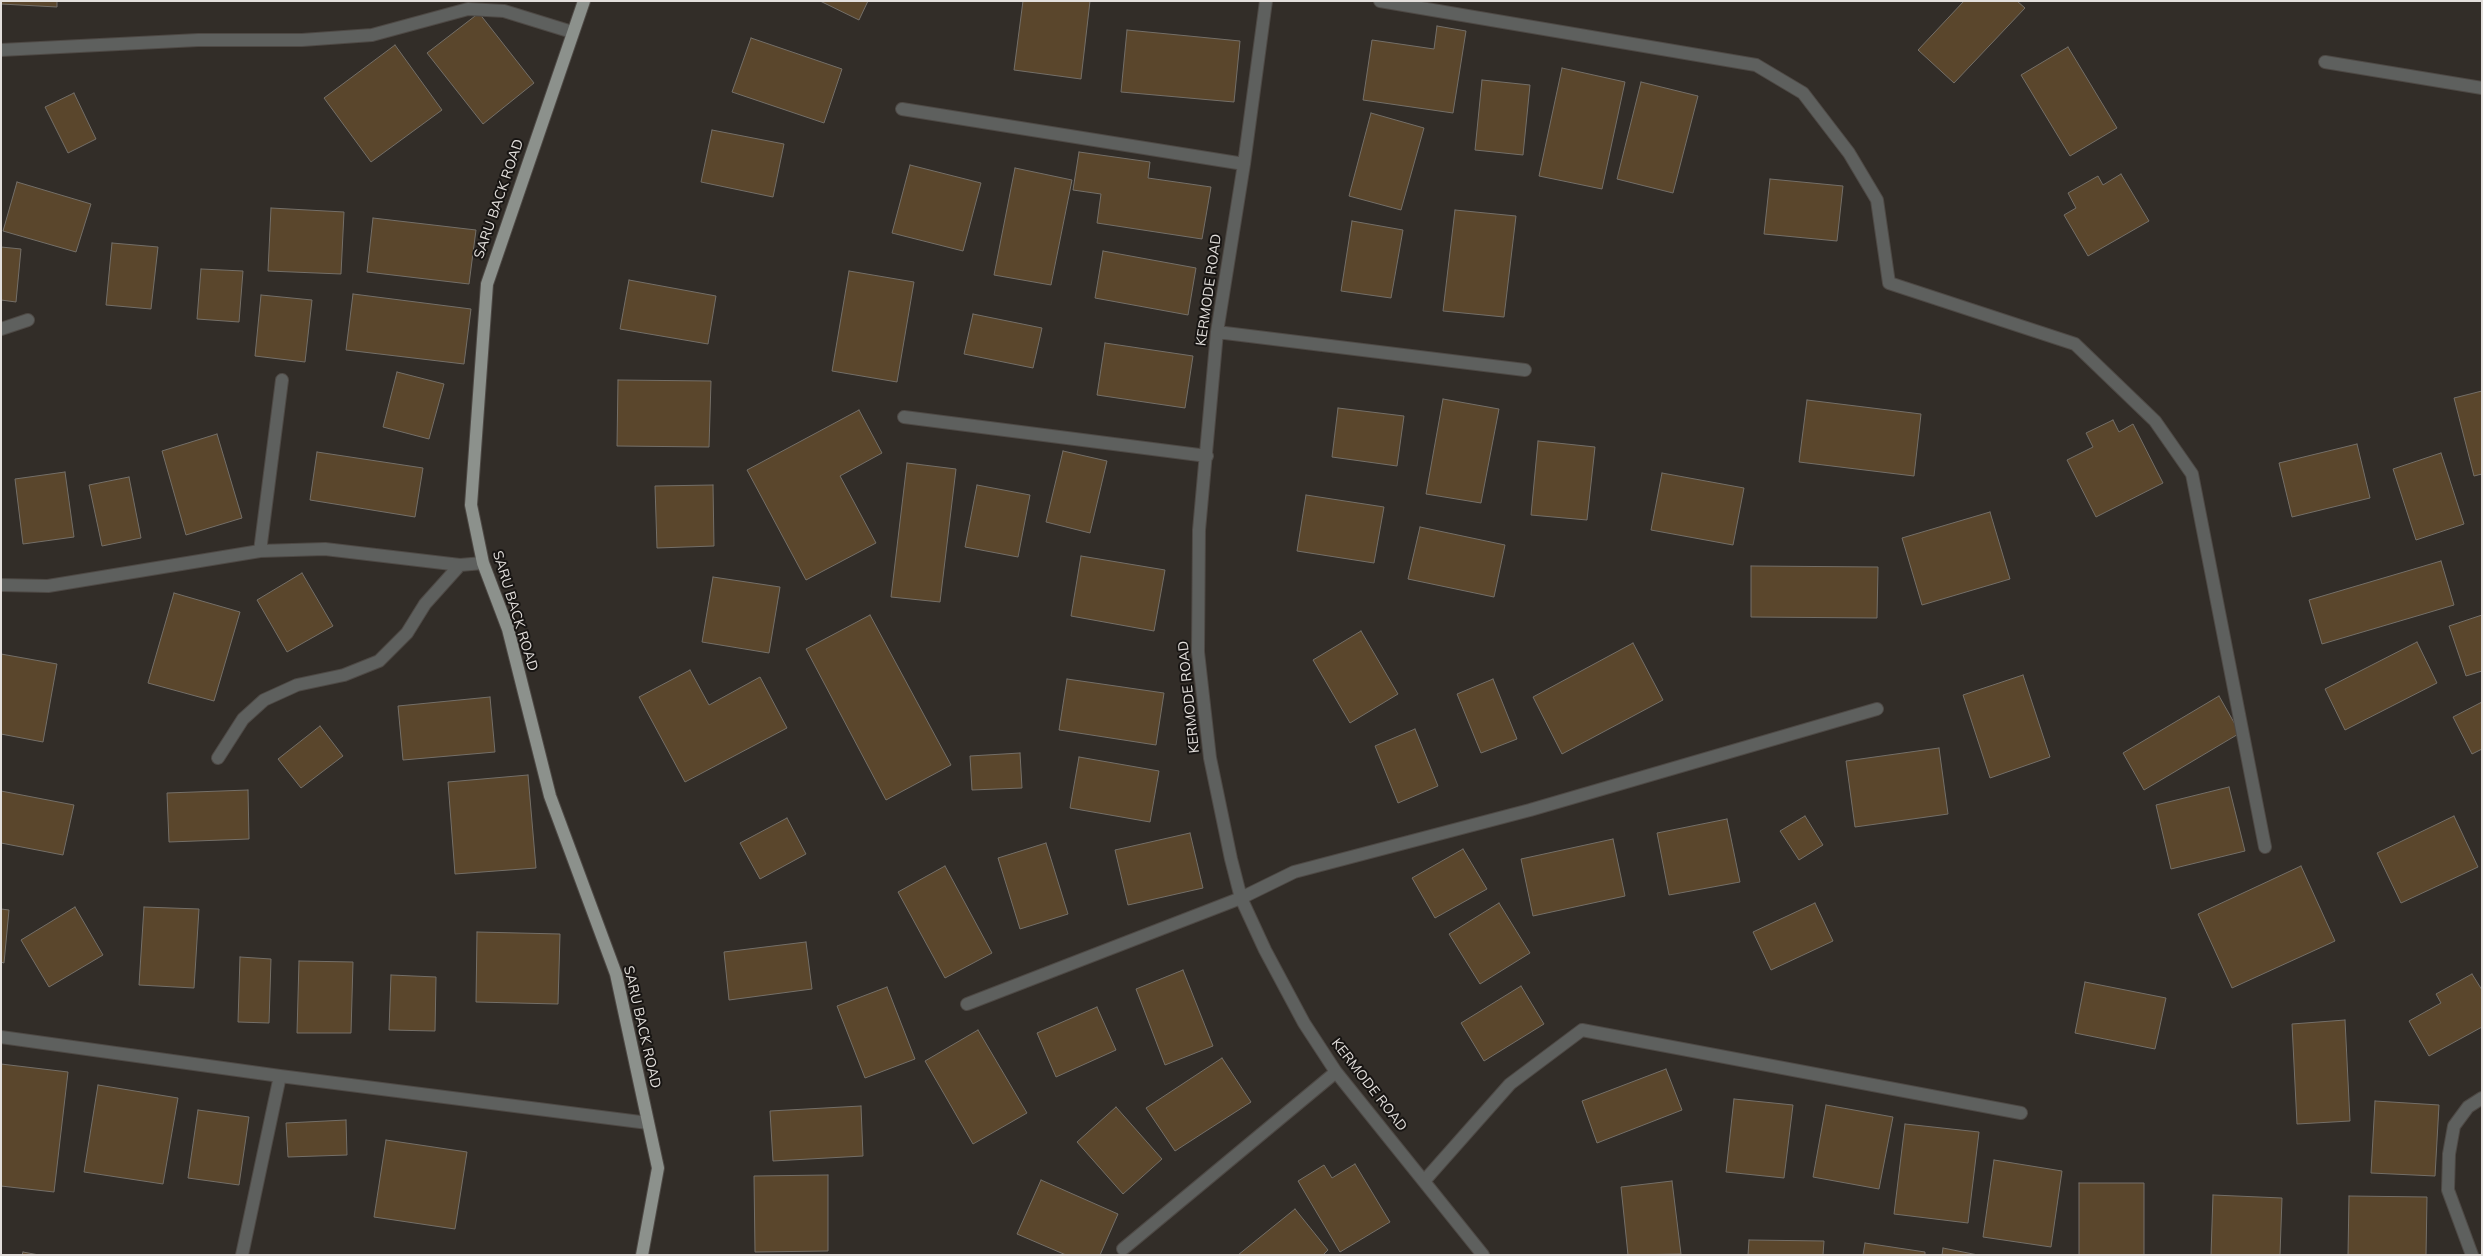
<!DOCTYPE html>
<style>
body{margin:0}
#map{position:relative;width:2483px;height:1256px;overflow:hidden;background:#322d28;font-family:Mulish,sans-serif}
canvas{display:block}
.frame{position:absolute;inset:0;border:2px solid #e3dfdc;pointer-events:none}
</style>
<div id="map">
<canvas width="2483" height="1256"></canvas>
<div class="frame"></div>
</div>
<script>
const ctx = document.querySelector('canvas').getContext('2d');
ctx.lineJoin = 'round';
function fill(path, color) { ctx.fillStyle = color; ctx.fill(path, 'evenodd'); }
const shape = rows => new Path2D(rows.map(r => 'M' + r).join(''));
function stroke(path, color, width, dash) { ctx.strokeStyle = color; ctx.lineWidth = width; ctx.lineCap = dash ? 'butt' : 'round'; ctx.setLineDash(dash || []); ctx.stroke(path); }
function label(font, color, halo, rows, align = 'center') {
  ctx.font = font + ' Mulish,sans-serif'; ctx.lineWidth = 4; ctx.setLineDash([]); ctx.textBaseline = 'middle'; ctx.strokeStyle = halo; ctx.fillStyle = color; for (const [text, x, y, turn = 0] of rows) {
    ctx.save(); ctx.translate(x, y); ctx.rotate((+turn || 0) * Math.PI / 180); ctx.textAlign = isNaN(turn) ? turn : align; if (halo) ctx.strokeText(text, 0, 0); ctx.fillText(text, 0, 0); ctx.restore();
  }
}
const building = shape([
 [1,1,57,1,57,7,1,4,1,1],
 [820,1,868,1,859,20,820,1],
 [1023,1,1090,1,1081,79,1014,70,1023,1],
 [1964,1,2017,1,2025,8,1954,83,1918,50,1964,1],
 [479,13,534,83,483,124,427,53,479,13],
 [1437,26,1466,31,1453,113,1363,100,1372,40,1434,49,1437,26],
 [1127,30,1240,41,1234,102,1121,92,1127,30],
 [751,38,842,69,824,123,732,92,751,38],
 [395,45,442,110,371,162,324,98,395,45],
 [2068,47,2117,128,2070,156,2021,75,2068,47],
 [1562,68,1625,82,1602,189,1539,176,1562,68],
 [1482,80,1530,85,1523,155,1475,150,1482,80],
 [1641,82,1698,96,1673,193,1617,179,1641,82],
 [74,93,96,139,68,153,45,107,74,93],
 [1371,113,1424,128,1401,210,1349,196,1371,113],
 [712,130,784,144,773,197,701,182,712,130],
 [1079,152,1150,162,1148,178,1211,187,1202,239,1097,223,1101,194,1073,190,1079,152],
 [910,165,981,183,963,251,892,233,910,165],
 [1015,168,1072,180,1051,285,994,275,1015,168],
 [2121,174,2149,221,2088,256,2064,215,2076,208,2068,193,2098,176,2103,185,2121,174],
 [1770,179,1843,186,1837,241,1764,234,1770,179],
 [17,182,91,204,76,252,3,231,17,182],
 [271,208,344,212,341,274,268,271,271,208],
 [1455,210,1516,216,1504,317,1443,311,1455,210],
 [373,218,476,230,469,284,367,272,373,218],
 [1352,221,1403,230,1391,298,1341,291,1352,221],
 [112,243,158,247,151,309,106,305,112,243],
 [1,247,21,249,16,302,1,300,1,247],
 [1103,251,1196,268,1188,315,1095,298,1103,251],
 [201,269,243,271,239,322,197,319,201,269],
 [849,271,914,282,897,382,832,371,849,271],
 [629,280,716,296,708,344,620,329,629,280],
 [353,294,471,309,464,364,346,350,353,294],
 [261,295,312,300,305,362,255,356,261,295],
 [973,314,1042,328,1033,368,964,354,973,314],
 [1105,343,1193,356,1185,408,1097,395,1105,343],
 [397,372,444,384,429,439,383,427,397,372],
 [618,380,711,381,709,447,617,446,618,380],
 [2482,391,2482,474,2474,476,2454,398,2482,391],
 [1443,399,1499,409,1481,503,1426,494,1443,399],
 [1807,400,1921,414,1914,476,1799,462,1807,400],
 [1338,408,1404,416,1397,466,1332,457,1338,408],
 [859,410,882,453,840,476,876,543,806,580,747,470,859,410],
 [2113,420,2119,432,2133,424,2163,483,2096,517,2067,460,2093,447,2086,433,2113,420],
 [217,434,242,518,186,535,162,451,217,434],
 [1538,441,1595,447,1587,520,1531,515,1538,441],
 [2357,444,2370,498,2292,517,2279,463,2357,444],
 [1063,451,1107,461,1090,533,1046,522,1063,451],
 [317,452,423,468,415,517,310,500,317,452],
 [2441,453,2464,524,2416,540,2393,469,2441,453],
 [907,463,956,469,940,602,891,597,907,463],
 [65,472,74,537,23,544,15,479,65,472],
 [1662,473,1744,488,1733,545,1651,530,1662,473],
 [129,477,141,538,102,546,89,485,129,477],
 [713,485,714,546,657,548,655,486,713,485],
 [977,485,1030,495,1018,557,965,547,977,485],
 [1306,495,1384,507,1374,563,1297,551,1306,495],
 [1990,512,2010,579,1922,605,1902,538,1990,512],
 [1420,527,1505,545,1494,597,1408,579,1420,527],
 [1081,556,1165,570,1154,631,1071,616,1081,556],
 [2441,561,2454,605,2322,644,2309,600,2441,561],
 [1751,566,1878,567,1877,618,1751,617,1751,566],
 [302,573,333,626,287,652,257,600,302,573],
 [713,577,780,587,769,653,702,642,713,577],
 [174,593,240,612,214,701,148,683,174,593],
 [870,615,951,765,886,800,806,649,870,615],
 [2482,615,2482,671,2466,676,2449,626,2482,615],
 [1361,631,1398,694,1350,723,1313,660,1361,631],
 [2417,642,2437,683,2345,730,2325,689,2417,642],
 [1633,643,1663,700,1562,754,1533,697,1633,643],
 [1,654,57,664,43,742,1,734,1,654],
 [690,670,709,705,760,677,787,728,685,782,639,697,690,670],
 [2023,675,2050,757,1990,778,1963,695,2023,675],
 [1067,679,1164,693,1156,745,1059,730,1067,679],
 [1493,679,1517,739,1481,753,1457,694,1493,679],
 [2219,696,2240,733,2144,790,2123,753,2219,696],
 [490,697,495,752,403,760,398,706,490,697],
 [2482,702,2482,749,2472,754,2453,717,2482,702],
 [320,726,343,756,301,788,278,759,320,726],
 [1415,729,1438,786,1398,803,1375,746,1415,729],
 [1939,748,1948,814,1855,827,1846,761,1939,748],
 [1020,753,1022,788,972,790,970,756,1020,753],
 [1079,757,1159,771,1150,822,1070,808,1079,757],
 [528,775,536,868,455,874,448,782,528,775],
 [2229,787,2245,851,2171,869,2156,805,2229,787],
 [248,790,249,839,169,842,167,793,248,790],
 [1,791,74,805,63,855,1,843,1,791],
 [1805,816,1823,845,1799,860,1780,831,1805,816],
 [2454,816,2478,867,2401,903,2377,853,2454,816],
 [787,818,806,854,760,879,740,843,787,818],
 [1727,819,1740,882,1669,895,1657,833,1727,819],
 [1190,833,1203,888,1128,905,1115,850,1190,833],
 [1613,839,1625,896,1533,916,1521,859,1613,839],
 [1046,843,1068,914,1020,929,998,858,1046,843],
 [1463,849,1487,889,1435,918,1412,878,1463,849],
 [945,866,992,953,945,978,898,892,945,866],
 [2301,866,2335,941,2232,988,2198,914,2301,866],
 [1499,903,1530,953,1480,984,1449,934,1499,903],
 [1815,903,1833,941,1771,970,1753,932,1815,903],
 [75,907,103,955,49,987,21,940,75,907],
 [144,907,199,909,194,988,139,985,144,907],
 [1,909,9,910,4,963,1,962,1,909],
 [477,932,560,934,558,1004,476,1002,477,932],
 [806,942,812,989,729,1000,724,952,806,942],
 [240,957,271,959,269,1023,238,1022,240,957],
 [299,961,353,962,351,1033,297,1033,299,961],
 [1183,970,1213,1046,1165,1065,1136,989,1183,970],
 [2472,974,2482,990,2482,1027,2429,1056,2409,1021,2441,1003,2436,994,2472,974],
 [391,975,436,977,435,1031,389,1030,391,975],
 [2085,982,2166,998,2155,1049,2075,1033,2085,982],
 [1521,986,1544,1024,1484,1061,1461,1023,1521,986],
 [887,987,915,1059,865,1078,837,1006,887,987],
 [1097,1007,1116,1050,1056,1077,1037,1033,1097,1007],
 [2345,1020,2350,1121,2297,1124,2292,1024,2345,1020],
 [978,1030,1027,1113,973,1144,925,1061,978,1030],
 [1222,1058,1251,1102,1175,1151,1146,1108,1222,1058],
 [1,1064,68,1072,54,1192,1,1186,1,1064],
 [1666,1069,1682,1110,1597,1143,1582,1101,1666,1069],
 [98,1085,178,1098,163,1184,84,1172,98,1085],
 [1734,1099,1793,1105,1784,1178,1726,1172,1734,1099],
 [2375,1101,2439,1105,2435,1176,2371,1173,2375,1101],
 [1826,1105,1893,1117,1879,1189,1813,1177,1826,1105],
 [861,1106,863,1156,773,1161,770,1111,861,1106],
 [1116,1107,1162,1159,1123,1194,1077,1142,1116,1107],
 [198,1110,249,1117,239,1185,188,1178,198,1110],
 [346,1120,347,1155,288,1157,286,1123,346,1120],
 [1905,1124,1979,1132,1968,1223,1894,1214,1905,1124],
 [386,1140,467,1152,455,1229,374,1217,386,1140],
 [1994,1160,2062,1171,2051,1247,1983,1237,1994,1160],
 [1355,1164,1390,1222,1340,1252,1298,1181,1324,1165,1332,1178,1355,1164],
 [828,1175,828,1251,755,1252,754,1176,828,1175],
 [1041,1180,1118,1214,1100,1255,1066,1255,1017,1234,1041,1180],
 [1672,1181,1681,1254,1628,1255,1621,1187,1672,1181],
 [2079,1183,2144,1183,2144,1255,2079,1255,2079,1183],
 [2213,1195,2282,1198,2280,1255,2211,1255,2213,1195],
 [2349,1196,2427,1197,2426,1255,2348,1255,2349,1196],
 [1295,1209,1328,1250,1323,1255,1238,1255,1295,1209],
 [1749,1240,1824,1241,1823,1255,1748,1255,1749,1240],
 [1865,1243,1925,1252,1925,1255,1863,1255,1865,1243],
 [1943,1248,1978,1255,1942,1255,1943,1248],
 [23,1252,39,1255,22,1255,23,1252]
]);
const minor = shape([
 [1266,1,1244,164,1217,332,1199,530,1198,652,1210,758,1231,859,1241,898,1265,950,1304,1023,1336,1072,1483,1255],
 [1380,1,1756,65,1803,93,1849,153,1877,200,1889,283,2075,344,2155,421,2192,474,2265,847],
 [1,50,198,40,302,40,372,35,468,9,504,11,572,32],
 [2325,62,2482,88],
 [902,109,1244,164],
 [1,329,28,320],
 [1217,332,1525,370],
 [904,417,1207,456],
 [260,551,282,380],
 [1,585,48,586,260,551,325,549,460,565,483,563],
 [218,758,243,719,264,700,297,685,344,675,379,661,407,633,425,604,460,565],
 [967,1004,1241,898,1294,872,1530,810,1877,709],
 [1,1037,280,1076,648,1123],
 [1425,1180,1510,1084,1582,1030,2021,1113],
 [1123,1249,1336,1072],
 [242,1255,280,1076],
 [2472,1255,2448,1190,2449,1154,2454,1126,2468,1107,2482,1098]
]);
const major = shape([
 [584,1,487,284,471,505,483,563,508,629,550,796,616,974,658,1168,642,1255]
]);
const streetNames = [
 ["SARU BACK ROAD",499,199,-71],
 ["KERMODE ROAD",1209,290,-82],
 ["SARU BACK ROAD",515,611,73],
 ["KERMODE ROAD",1189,697,-96],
 ["SARU BACK ROAD",642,1027,77],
 ["KERMODE ROAD",1369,1085,52]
];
fill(building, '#5a462c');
stroke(building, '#746f68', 1);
stroke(minor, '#4e4945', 14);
stroke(major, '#4e4945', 14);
stroke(minor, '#5e605e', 12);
stroke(major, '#8c918c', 12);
label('14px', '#e3dfdc', '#181513', streetNames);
</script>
